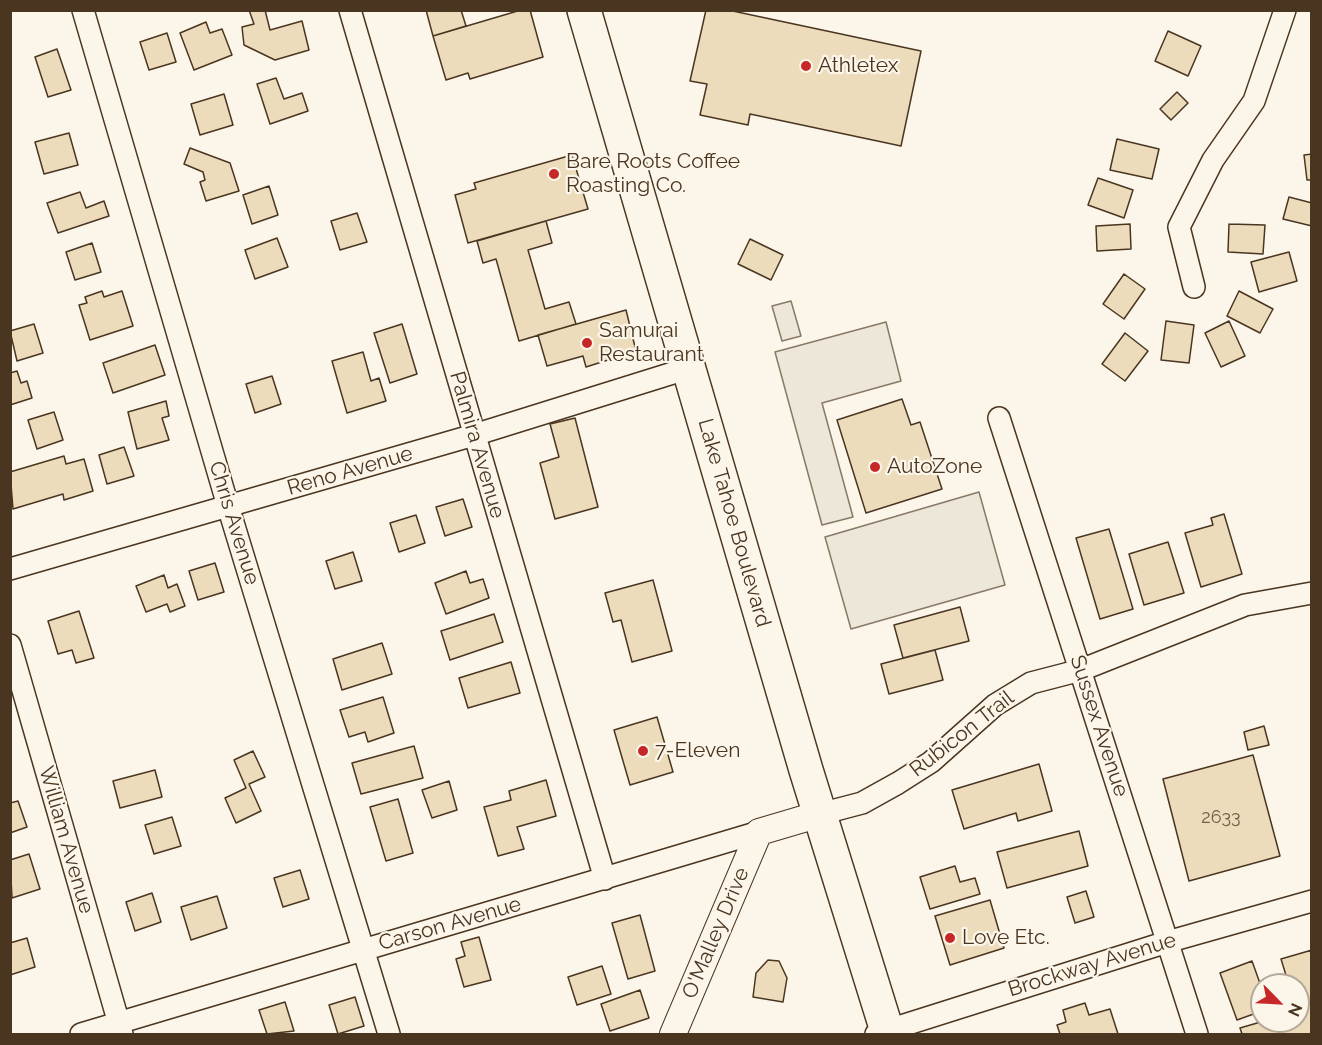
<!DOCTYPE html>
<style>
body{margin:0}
#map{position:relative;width:1322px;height:1045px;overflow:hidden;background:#fbf6e9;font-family:Raleway,sans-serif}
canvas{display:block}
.frame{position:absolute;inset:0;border:12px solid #4a3520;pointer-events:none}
.north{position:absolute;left:1250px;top:973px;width:60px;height:60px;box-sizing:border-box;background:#fbf6e9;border:2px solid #b4a999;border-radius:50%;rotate:114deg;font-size:16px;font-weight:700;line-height:24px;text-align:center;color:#4a3520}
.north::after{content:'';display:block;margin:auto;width:21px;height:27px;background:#c62828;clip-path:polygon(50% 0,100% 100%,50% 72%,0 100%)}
</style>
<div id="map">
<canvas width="1322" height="1045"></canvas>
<div class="frame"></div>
<div class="north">N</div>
</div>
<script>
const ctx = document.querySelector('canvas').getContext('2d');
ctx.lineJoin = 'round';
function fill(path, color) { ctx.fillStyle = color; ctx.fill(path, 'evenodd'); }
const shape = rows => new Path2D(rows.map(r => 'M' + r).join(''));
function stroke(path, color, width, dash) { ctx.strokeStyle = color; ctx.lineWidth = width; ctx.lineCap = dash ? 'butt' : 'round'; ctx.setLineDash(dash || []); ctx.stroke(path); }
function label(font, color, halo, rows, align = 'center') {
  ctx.font = font + ' Raleway,sans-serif'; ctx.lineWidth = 4.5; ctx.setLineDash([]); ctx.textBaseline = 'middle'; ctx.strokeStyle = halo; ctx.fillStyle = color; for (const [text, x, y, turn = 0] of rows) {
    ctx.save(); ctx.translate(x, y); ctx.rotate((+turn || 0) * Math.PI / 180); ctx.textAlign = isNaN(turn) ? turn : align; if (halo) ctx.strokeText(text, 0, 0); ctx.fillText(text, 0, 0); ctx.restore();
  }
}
const parking = shape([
 [791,301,801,336,782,341,772,306,791,301],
 [886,322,901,381,822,403,853,517,822,525,775,352,886,322],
 [979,492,1005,585,851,629,825,537,979,492]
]);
const building = shape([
 [249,10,265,10,270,30,302,21,309,50,275,60,244,45,242,27,254,24,249,10],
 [426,10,461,10,466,26,433,36,426,10],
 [521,10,530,10,543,57,470,79,468,73,446,80,433,36,521,10],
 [706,10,728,10,921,51,901,146,750,114,748,125,700,115,707,84,690,81,706,10],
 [206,22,210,33,222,29,232,55,194,70,180,33,206,22],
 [1168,31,1201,46,1188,76,1155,61,1168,31],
 [167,33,176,62,149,70,140,42,167,33],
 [57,49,71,90,48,97,35,57,57,49],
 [276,78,284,99,302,93,308,111,270,124,257,84,276,78],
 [1177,92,1188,103,1171,120,1160,109,1177,92],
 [224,94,233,125,200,135,191,104,224,94],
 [69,133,78,165,44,174,35,142,69,133],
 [1117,139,1159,149,1152,179,1110,170,1117,139],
 [190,148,230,163,239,191,206,201,200,182,205,180,203,172,184,164,190,148],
 [1312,154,1312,180,1307,180,1304,155,1312,154],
 [572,155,588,209,468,243,455,195,476,189,474,183,572,155],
 [1098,178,1133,190,1124,218,1088,205,1098,178],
 [269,186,278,215,252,224,243,195,269,186],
 [80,192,86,208,104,201,109,216,58,233,47,203,80,192],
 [1289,197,1312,203,1312,226,1283,219,1289,197],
 [357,213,367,242,340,250,331,221,357,213],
 [546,221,552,243,528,250,545,309,569,302,576,324,519,341,496,259,483,263,477,241,546,221],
 [1130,224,1131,249,1097,251,1096,226,1130,224],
 [1229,224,1265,225,1263,254,1228,252,1229,224],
 [277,238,288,267,255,279,245,250,277,238],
 [750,239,783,255,771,280,738,264,750,239],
 [92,243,101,272,75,280,66,252,92,243],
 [1289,252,1297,281,1259,292,1251,262,1289,252],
 [1124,274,1145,289,1124,319,1103,304,1124,274],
 [102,291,104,297,122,291,133,326,90,340,79,305,87,303,85,297,102,291],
 [1239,291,1273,309,1260,333,1227,316,1239,291],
 [626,310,636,351,586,367,583,356,547,366,538,335,626,310],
 [1166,321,1194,325,1189,363,1161,360,1166,321],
 [1229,321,1245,356,1221,367,1205,333,1229,321],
 [34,324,43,353,17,361,10,331,34,324],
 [402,324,417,374,390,383,374,333,402,324],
 [1125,333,1148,351,1125,381,1102,364,1125,333],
 [155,345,165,375,113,393,103,363,155,345],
 [363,352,371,381,379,378,386,401,347,413,332,361,363,352],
 [17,371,21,383,27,381,32,398,10,405,10,373,17,371],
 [272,376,281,404,255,413,246,384,272,376],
 [902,399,911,425,920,422,942,489,866,513,837,420,902,399],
 [166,401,169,416,162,418,169,440,137,449,128,412,166,401],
 [54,412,63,440,37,449,28,420,54,412],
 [575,418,598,507,555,519,540,463,559,457,550,424,575,418],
 [124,447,134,476,107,484,99,455,124,447],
 [64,456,66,464,84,459,93,491,64,500,63,494,13,509,10,472,64,456],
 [463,499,472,527,445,536,436,507,463,499],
 [1224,514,1242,574,1201,587,1185,533,1213,525,1211,518,1224,514],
 [416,515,425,543,399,552,390,523,416,515],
 [1109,529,1133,609,1100,619,1076,538,1109,529],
 [1168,542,1184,593,1144,605,1129,554,1168,542],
 [353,552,362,581,335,589,326,561,353,552],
 [215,563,224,592,198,600,189,571,215,563],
 [466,571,470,583,483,579,489,598,446,614,435,583,466,571],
 [164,575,168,588,177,584,185,606,170,612,167,604,146,612,136,586,164,575],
 [653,580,672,651,632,662,621,620,613,622,605,593,653,580],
 [960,607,969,641,903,658,894,625,960,607],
 [79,611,94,658,76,663,72,650,58,654,48,621,79,611],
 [494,614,503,642,450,660,441,631,494,614],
 [382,643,392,674,342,690,333,659,382,643],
 [935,650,943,680,889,694,881,664,935,650],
 [511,662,520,693,468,708,459,678,511,662],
 [383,697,394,733,368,742,365,732,349,737,340,710,383,697],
 [657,717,673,772,630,785,614,730,657,717],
 [1264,726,1269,745,1248,750,1244,732,1264,726],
 [414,746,423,778,361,794,352,763,414,746],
 [253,751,265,777,249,784,261,811,236,823,225,798,246,788,234,760,253,751],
 [1253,755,1280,856,1189,881,1163,779,1253,755],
 [1039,764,1052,811,1018,821,1016,813,964,829,952,790,1039,764],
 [155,770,162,797,120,808,113,781,155,770],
 [546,780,556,816,517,827,524,849,498,856,484,807,511,800,509,791,546,780],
 [449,781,457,810,432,818,422,790,449,781],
 [398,799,413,853,386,861,370,807,398,799],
 [18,801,27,827,10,833,10,803,18,801],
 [172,817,181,846,154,854,145,825,172,817],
 [1079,831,1088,866,1007,888,997,852,1079,831],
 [29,854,40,889,12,898,10,860,29,854],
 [955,866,960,882,975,878,980,894,930,909,920,877,955,866],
 [300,870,309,899,283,907,274,878,300,870],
 [1086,891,1094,917,1075,923,1067,897,1086,891],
 [152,893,161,922,135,931,126,902,152,893],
 [217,896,227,928,191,940,181,907,217,896],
 [990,900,1004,948,950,965,935,916,990,900],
 [640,915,655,971,628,979,612,923,640,915],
 [479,937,491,980,464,987,456,959,465,956,461,942,479,937],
 [27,938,35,967,10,975,10,943,27,938],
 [1312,950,1312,1034,1242,1034,1240,1028,1264,1021,1298,1021,1298,985,1289,985,1281,959,1312,950],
 [768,960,779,961,787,978,783,1002,753,997,756,973,768,960],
 [1252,961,1262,989,1262,1011,1237,1020,1220,973,1252,961],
 [602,966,611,994,577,1005,568,977,602,966],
 [640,990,649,1018,610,1031,601,1004,640,990],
 [355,997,364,1026,338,1034,329,1005,355,997],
 [285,1002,294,1031,267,1034,259,1010,285,1002],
 [1085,1003,1089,1015,1110,1009,1118,1034,1060,1034,1057,1025,1066,1022,1063,1010,1085,1003]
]);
const minor = shape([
 [83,10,228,506,389,1034],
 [350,10,605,879],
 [1194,287,1179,227,1213,160,1254,101,1285,10],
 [999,418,1197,1034],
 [10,569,474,435,689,368],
 [10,645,122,1034],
 [820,814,862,803,898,783,931,762,995,705,1031,683,1081,670,1245,605,1312,593],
 [81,1034,759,832],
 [876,1034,1167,942,1312,901]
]);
const tertiary = shape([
 [673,1034,759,832,820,814]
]);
const trunk = shape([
 [584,10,806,770,888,1034]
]);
const markers = [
 [806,66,6,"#c62828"],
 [554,174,6,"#c62828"],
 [587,343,6,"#c62828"],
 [875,467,6,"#c62828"],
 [643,751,6,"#c62828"],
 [950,938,6,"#c62828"]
];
const numberNames = [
 ["2633",1221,818]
];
const poiNames = [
 ["Athletex",818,66],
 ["Bare Roots Coffee",566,162],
 ["Roasting Co.",566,186],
 ["Samurai",599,331],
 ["Restaurant",599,355],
 ["AutoZone",887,467],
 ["7-Eleven",655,751],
 ["Love Etc.",962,938]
];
const streetNames = [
 ["Palmira Avenue",477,445,74],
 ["Reno Avenue",350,471,-16],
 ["Chris Avenue",234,523,73],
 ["Lake Tahoe Boulevard",734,523,74],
 ["Sussex Avenue",1099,726,72],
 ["Rubicon Trail",962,734,-38],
 ["William Avenue",66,840,74],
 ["Carson Avenue",450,924,-16],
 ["O'Malley Drive",716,933,-67],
 ["Brockway Avenue",1092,965,-17]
];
fill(parking, '#ede7d9');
stroke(parking, '#887966', 1.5);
fill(building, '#ecdcbc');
stroke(building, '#4a3520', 1.5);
stroke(minor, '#4a3520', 24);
stroke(tertiary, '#4a3520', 28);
stroke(trunk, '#4a3520', 36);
stroke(minor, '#fbf6e9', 21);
stroke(tertiary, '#fbf6e9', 26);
stroke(trunk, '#fbf6e9', 33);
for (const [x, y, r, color] of markers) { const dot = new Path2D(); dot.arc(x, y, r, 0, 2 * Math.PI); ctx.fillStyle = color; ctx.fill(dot); stroke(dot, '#fbf6e9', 2); }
label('18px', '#725f47', null, numberNames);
label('21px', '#4a3520', '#fbf6e9', poiNames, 'left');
label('21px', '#4a3520', '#fbf6e9', streetNames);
</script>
